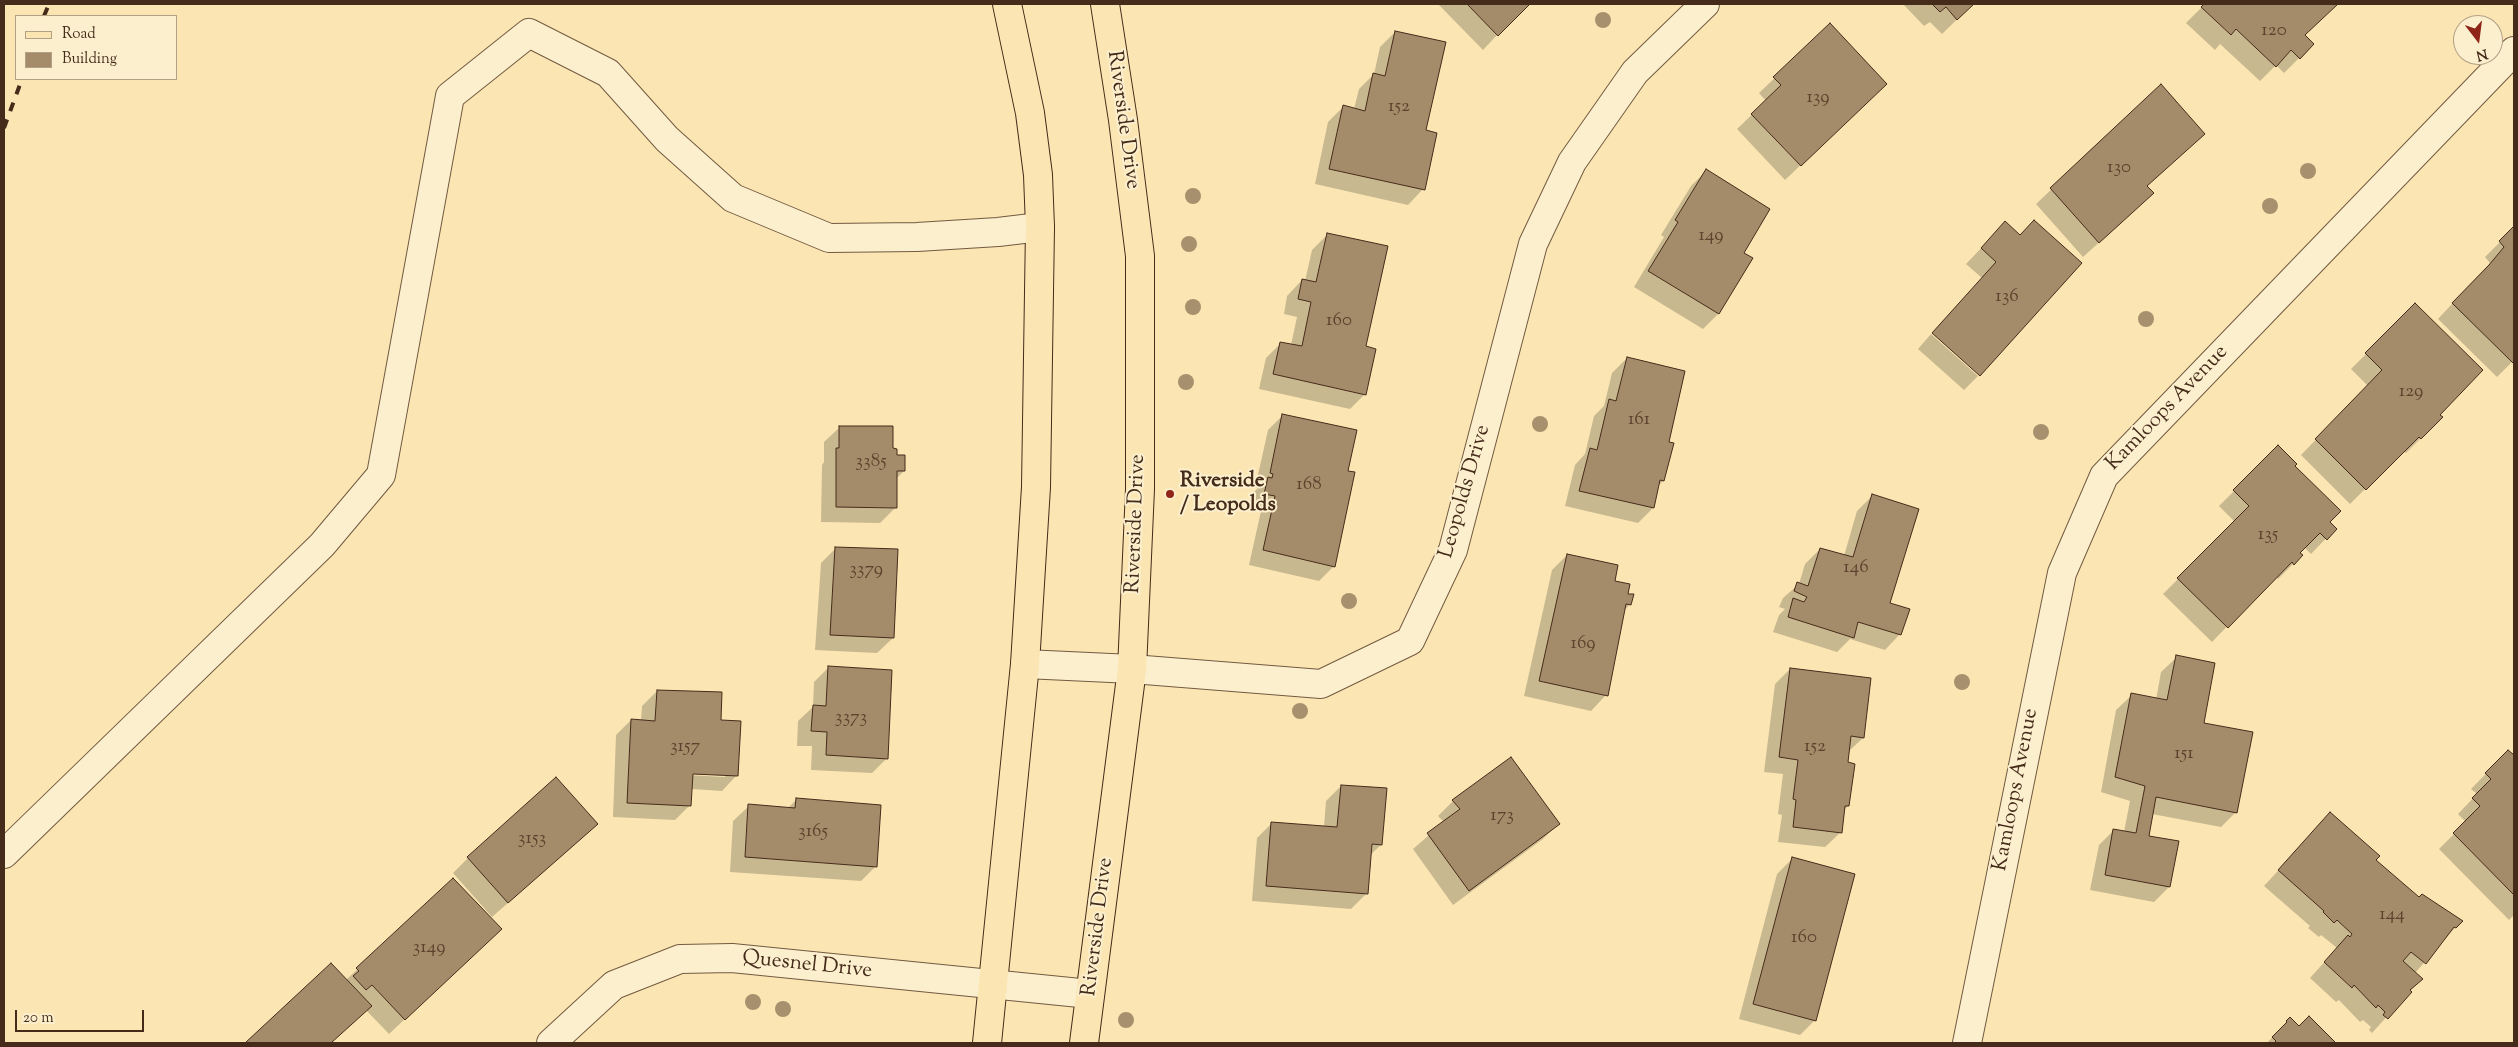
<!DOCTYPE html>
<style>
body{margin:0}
#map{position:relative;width:2518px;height:1047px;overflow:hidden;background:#fbe6b3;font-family:"Sorts Mill Goudy",serif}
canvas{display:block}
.frame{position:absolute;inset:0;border:5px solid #452b1a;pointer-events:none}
.legend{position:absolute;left:15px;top:15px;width:162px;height:65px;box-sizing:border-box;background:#fcefce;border:1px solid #b3a186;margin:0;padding:6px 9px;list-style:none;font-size:15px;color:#452b1a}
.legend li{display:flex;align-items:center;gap:10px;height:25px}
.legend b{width:25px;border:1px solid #b3a186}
.north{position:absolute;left:2453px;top:15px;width:50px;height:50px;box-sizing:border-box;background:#fcefce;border:1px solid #b3a186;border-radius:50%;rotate:165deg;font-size:14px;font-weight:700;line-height:20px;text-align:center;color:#452b1a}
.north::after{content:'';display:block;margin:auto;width:18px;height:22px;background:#8f2418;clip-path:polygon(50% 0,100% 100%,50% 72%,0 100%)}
.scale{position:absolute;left:15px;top:1010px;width:129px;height:22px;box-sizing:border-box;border:2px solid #452b1a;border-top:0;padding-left:6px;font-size:15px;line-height:18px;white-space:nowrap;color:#452b1a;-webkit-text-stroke:4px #fcefce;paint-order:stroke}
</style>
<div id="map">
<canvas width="2518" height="1047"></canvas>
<div class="frame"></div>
<ul class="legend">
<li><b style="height:6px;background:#fbe6b3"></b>Road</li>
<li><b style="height:14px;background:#a48c6a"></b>Building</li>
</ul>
<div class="north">N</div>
<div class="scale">20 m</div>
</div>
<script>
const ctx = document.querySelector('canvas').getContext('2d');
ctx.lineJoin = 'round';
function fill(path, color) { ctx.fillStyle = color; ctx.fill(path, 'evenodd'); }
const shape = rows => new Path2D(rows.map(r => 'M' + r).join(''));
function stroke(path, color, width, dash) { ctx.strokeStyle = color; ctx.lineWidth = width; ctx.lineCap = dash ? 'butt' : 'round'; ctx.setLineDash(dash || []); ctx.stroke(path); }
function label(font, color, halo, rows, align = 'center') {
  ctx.font = font + ' "Sorts Mill Goudy",serif'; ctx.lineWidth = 4; ctx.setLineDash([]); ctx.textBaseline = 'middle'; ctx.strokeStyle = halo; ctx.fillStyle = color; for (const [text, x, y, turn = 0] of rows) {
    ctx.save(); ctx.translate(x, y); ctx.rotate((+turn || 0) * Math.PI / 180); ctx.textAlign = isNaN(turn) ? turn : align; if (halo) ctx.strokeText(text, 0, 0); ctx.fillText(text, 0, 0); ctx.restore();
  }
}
const shadow = shape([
 [1438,4,1526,4,1483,50],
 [1903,4,1973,4,1942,34,1930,22,1924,26],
 [2205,4,2335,4,2303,35,2299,58,2284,73,2276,65,2260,81,2220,44,2215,50,2186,23],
 [1830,25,1870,99,1785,180,1737,129,1766,101,1759,93],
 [1395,32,1425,131,1423,189,1408,205,1315,184,1328,122,1343,107,1354,109,1359,89,1374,74,1380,47],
 [2161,85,2204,134,2146,187,2137,208,2083,257,2036,204,2076,166,2075,165,2090,150],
 [1706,171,1742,254,1751,258,1718,314,1703,329,1634,287,1664,237,1661,235,1691,186],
 [2005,223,2019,236,1980,374,1933,332,1982,278,1966,264],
 [2514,228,2514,360,2497,377,2438,319,2490,263,2485,257],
 [1327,235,1364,347,1365,394,1350,409,1259,389,1266,358,1281,343,1291,345,1297,317,1284,314,1287,296,1302,280,1305,281,1312,250],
 [2415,305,2438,415,2421,438,2406,453,2403,451,2350,504,2301,455,2368,386,2351,369],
 [1931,334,1978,376,1964,390,1918,349],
 [1627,358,1667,443,1663,481,1658,486,1653,508,1638,523,1565,506,1575,465,1585,454,1594,416,1604,406,1612,373],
 [1283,415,1346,472,1334,566,1319,581,1249,565,1261,511,1250,509,1253,493,1258,488,1255,488,1268,430],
 [840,427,892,450,904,471,896,479,895,508,880,523,821,522,822,465,824,462,824,442],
 [2278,447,2335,529,2311,554,2304,547,2299,553,2301,556,2278,579,2276,576,2212,642,2163,594,2235,522,2219,506],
 [1872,496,1888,604,1900,634,1885,650,1850,639,1837,652,1773,632,1779,615,1785,609,1779,607,1783,598,1799,584,1805,564,1820,549,1844,556,1857,511],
 [836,548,893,638,877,653,815,650,821,563],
 [1567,555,1614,582,1627,595,1630,604,1624,611,1606,695,1591,711,1524,696,1552,570],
 [2177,657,2236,812,2221,827,2152,814,2147,837,2178,842,2169,887,2154,902,2090,890,2099,845,2114,830,2124,832,2130,801,2101,792,2116,710,2132,695,2156,700,2161,672],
 [829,667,887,758,872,773,811,770,812,746,797,746,798,721,813,707,814,682],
 [1790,669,1863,738,1848,752,1848,806,1843,811,1841,832,1825,847,1778,842,1782,815,1778,814,1783,774,1764,772,1775,684],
 [657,691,720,721,737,775,722,791,691,789,690,805,675,820,613,817,616,735,631,720,641,721,642,706],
 [686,773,725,774,725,777,686,775],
 [2508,751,2514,757,2514,915,2509,920,2439,849,2466,822,2458,814,2477,794,2471,789],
 [1341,786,1381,845,1369,856,1367,893,1351,909,1252,901,1257,838,1272,823,1324,827,1326,801],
 [796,800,876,866,861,881,730,872,733,821,749,806,787,809],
 [1453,801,1558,824,1543,839,1453,905,1413,849,1444,822,1438,816],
 [2330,814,2375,860,2419,899,2461,921,2415,973,2421,979,2372,1033,2369,1030,2371,1027,2363,1020,2360,1022,2339,1000,2336,1002,2310,978,2337,948,2321,935,2319,937,2308,928,2310,926,2264,886],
 [581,839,492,917,453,873,468,858],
 [1792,859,1815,1020,1800,1035,1739,1019,1777,874],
 [453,879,485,944,389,1034,366,1010,331,1043,246,1043,331,964,346,980],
 [2290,1018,2299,1028,2309,1018,2334,1043,2267,1043]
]);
const building = shape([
 [1467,4,1530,4,1498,36,1467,4],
 [1932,4,1974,4,1957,20,1946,7,1940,12,1932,4],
 [2204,4,2338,4,2305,35,2314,44,2300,59,2291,50,2276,67,2236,29,2231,35,2201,7,2204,4],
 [1830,23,1887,84,1801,166,1751,114,1781,85,1773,77,1830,23],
 [1395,31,1446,42,1426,130,1437,133,1425,190,1329,169,1343,105,1365,111,1373,73,1385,76,1395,31],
 [2161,84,2205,134,2147,186,2154,193,2099,243,2050,188,2161,84],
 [1706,169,1770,209,1744,253,1753,258,1719,314,1648,271,1678,222,1675,220,1706,169],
 [2034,220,2082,263,1980,376,1932,333,1996,262,1981,248,2005,221,2020,235,2034,220],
 [2514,226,2514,361,2513,363,2452,303,2489,265,2504,247,2499,241,2514,226],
 [1327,233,1388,246,1366,346,1376,349,1366,395,1273,374,1280,342,1302,346,1311,302,1298,299,1302,279,1316,282,1327,233],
 [2415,303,2483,370,2440,415,2443,417,2421,439,2419,437,2366,490,2315,439,2382,370,2365,353,2415,303],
 [1627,357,1685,371,1669,442,1674,443,1664,481,1660,480,1654,508,1579,491,1590,448,1597,450,1609,399,1616,401,1627,357],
 [1282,414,1357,430,1348,471,1355,472,1335,567,1263,550,1275,496,1264,494,1268,477,1272,478,1273,474,1270,473,1282,414],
 [839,426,893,426,893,448,897,449,897,455,905,455,905,471,897,471,897,508,836,507,836,448,839,448,839,426],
 [2278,445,2297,464,2295,466,2341,511,2330,522,2337,529,2327,540,2320,533,2300,553,2303,555,2294,565,2292,562,2228,628,2177,578,2249,506,2233,490,2278,445],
 [1872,494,1919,509,1890,603,1910,609,1901,635,1858,622,1854,638,1788,617,1793,598,1804,602,1807,597,1794,591,1797,582,1808,586,1820,548,1853,557,1872,494],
 [835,547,898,549,894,638,830,635,835,547],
 [1567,554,1618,565,1615,581,1630,584,1628,594,1634,594,1631,605,1626,604,1608,696,1539,681,1567,554],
 [2176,655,2215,663,2204,723,2253,732,2237,813,2156,797,2149,836,2179,841,2170,887,2105,875,2113,829,2136,833,2145,786,2115,777,2131,693,2167,700,2176,655],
 [828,666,892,670,888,759,826,755,827,732,811,731,813,705,826,706,828,666],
 [1790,668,1871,678,1864,738,1851,736,1848,762,1855,764,1849,806,1845,806,1842,833,1793,827,1796,800,1793,799,1798,760,1779,757,1790,668],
 [657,690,722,692,721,720,741,721,738,776,693,774,691,806,627,803,631,719,655,721,657,690],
 [2508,750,2514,755,2514,895,2453,833,2480,806,2472,798,2491,779,2485,773,2508,750],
 [1511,757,1560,824,1469,891,1427,833,1460,809,1452,800,1511,757],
 [556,777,598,824,508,903,467,857,556,777],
 [1341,785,1387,788,1382,845,1372,844,1368,894,1266,886,1271,822,1337,827,1341,785],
 [796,798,881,805,877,867,745,857,748,804,795,808,796,798],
 [2330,812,2380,856,2376,860,2419,897,2422,894,2463,921,2456,928,2454,927,2426,964,2411,952,2403,961,2423,979,2410,990,2412,992,2388,1019,2383,1015,2385,1012,2378,1005,2376,1008,2354,985,2352,988,2324,962,2348,935,2350,937,2352,934,2337,920,2334,923,2323,912,2324,911,2278,870,2330,812],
 [1792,857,1855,874,1816,1021,1753,1004,1792,857],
 [453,878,502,929,405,1020,372,985,366,990,353,976,359,971,356,968,453,878],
 [331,963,372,1006,331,1043,245,1043,331,963],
 [2309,1016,2336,1043,2274,1043,2276,1041,2272,1037,2287,1022,2286,1021,2290,1017,2299,1026,2309,1016]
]);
const minor = shape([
 [1025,664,1132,669,1321,684,1410,641,1453,550,1533,244,1572,162,1635,72,1705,4],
 [4,854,322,545,381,475,450,96,529,33,608,73,667,139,733,198,829,238,917,237,998,232,1040,227],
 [551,1043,614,985,680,959,732,958,1090,994],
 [1967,1043,2062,573,2104,476,2514,51]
]);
const major = shape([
 [987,1043,1025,664,1036,487,1040,227,1038,175,1030,113,1007,4],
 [1084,1043,1132,669,1140,489,1140,256,1123,120,1105,4]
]);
const rail = shape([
 [44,16,49,4],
 [4,128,22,79]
]);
const trees = [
 [1603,20],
 [2308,171],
 [1193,196],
 [2270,206],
 [1189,244],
 [1193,307],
 [2146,319],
 [1186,382],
 [1540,424],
 [2041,432],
 [1349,601],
 [1962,682],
 [1300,711],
 [753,1002],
 [783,1009],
 [1126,1020]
];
const markers = [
 [1170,494,5,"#8f2418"]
];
const numberNames = [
 ["120",2274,32],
 ["139",1818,99],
 ["152",1399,108],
 ["130",2119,169],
 ["149",1711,237],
 ["136",2007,298],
 ["160",1339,322],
 ["129",2411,393],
 ["161",1639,421],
 ["3385",871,463],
 ["168",1309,486],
 ["135",2268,536],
 ["146",1856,569],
 ["3379",866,571],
 ["169",1583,645],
 ["3373",851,719],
 ["3157",685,748],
 ["152",1815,748],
 ["151",2184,755],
 ["173",1502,817],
 ["3165",813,833],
 ["3153",532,840],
 ["144",2392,916],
 ["160",1804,939],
 ["3149",429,949]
];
const streetNames = [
 ["Riverside Drive",1122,120,82],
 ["Kamloops Avenue",2168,409,-46],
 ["Leopolds Drive",1466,492,-74],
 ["Riverside Drive",1137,524,-88],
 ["Kamloops Avenue",2017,790,-79],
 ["Riverside Drive",1099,927,-83],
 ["Quesnel Drive",807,966,6]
];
const poiNames = [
 ["Riverside",1180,482],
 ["/ Leopolds",1180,506]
];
fill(shadow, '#0003');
fill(building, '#a48c6a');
stroke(building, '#452b1a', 1);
stroke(minor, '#725a40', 30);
stroke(major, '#452b1a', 30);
stroke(minor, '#fcefce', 28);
stroke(major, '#fbe6b3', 28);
stroke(rail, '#452b1a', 4, [9, 9]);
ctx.fillStyle = '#a7906d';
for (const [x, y] of trees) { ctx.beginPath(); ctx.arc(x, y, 8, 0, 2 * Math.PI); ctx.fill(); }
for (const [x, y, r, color] of markers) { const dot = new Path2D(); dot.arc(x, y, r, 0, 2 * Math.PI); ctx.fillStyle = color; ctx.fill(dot); stroke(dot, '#fcefce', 2); }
label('19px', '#5d432e', null, numberNames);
label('21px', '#452b1a', '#fcefce', streetNames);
label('bold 21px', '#452b1a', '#fcefce', poiNames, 'left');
</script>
